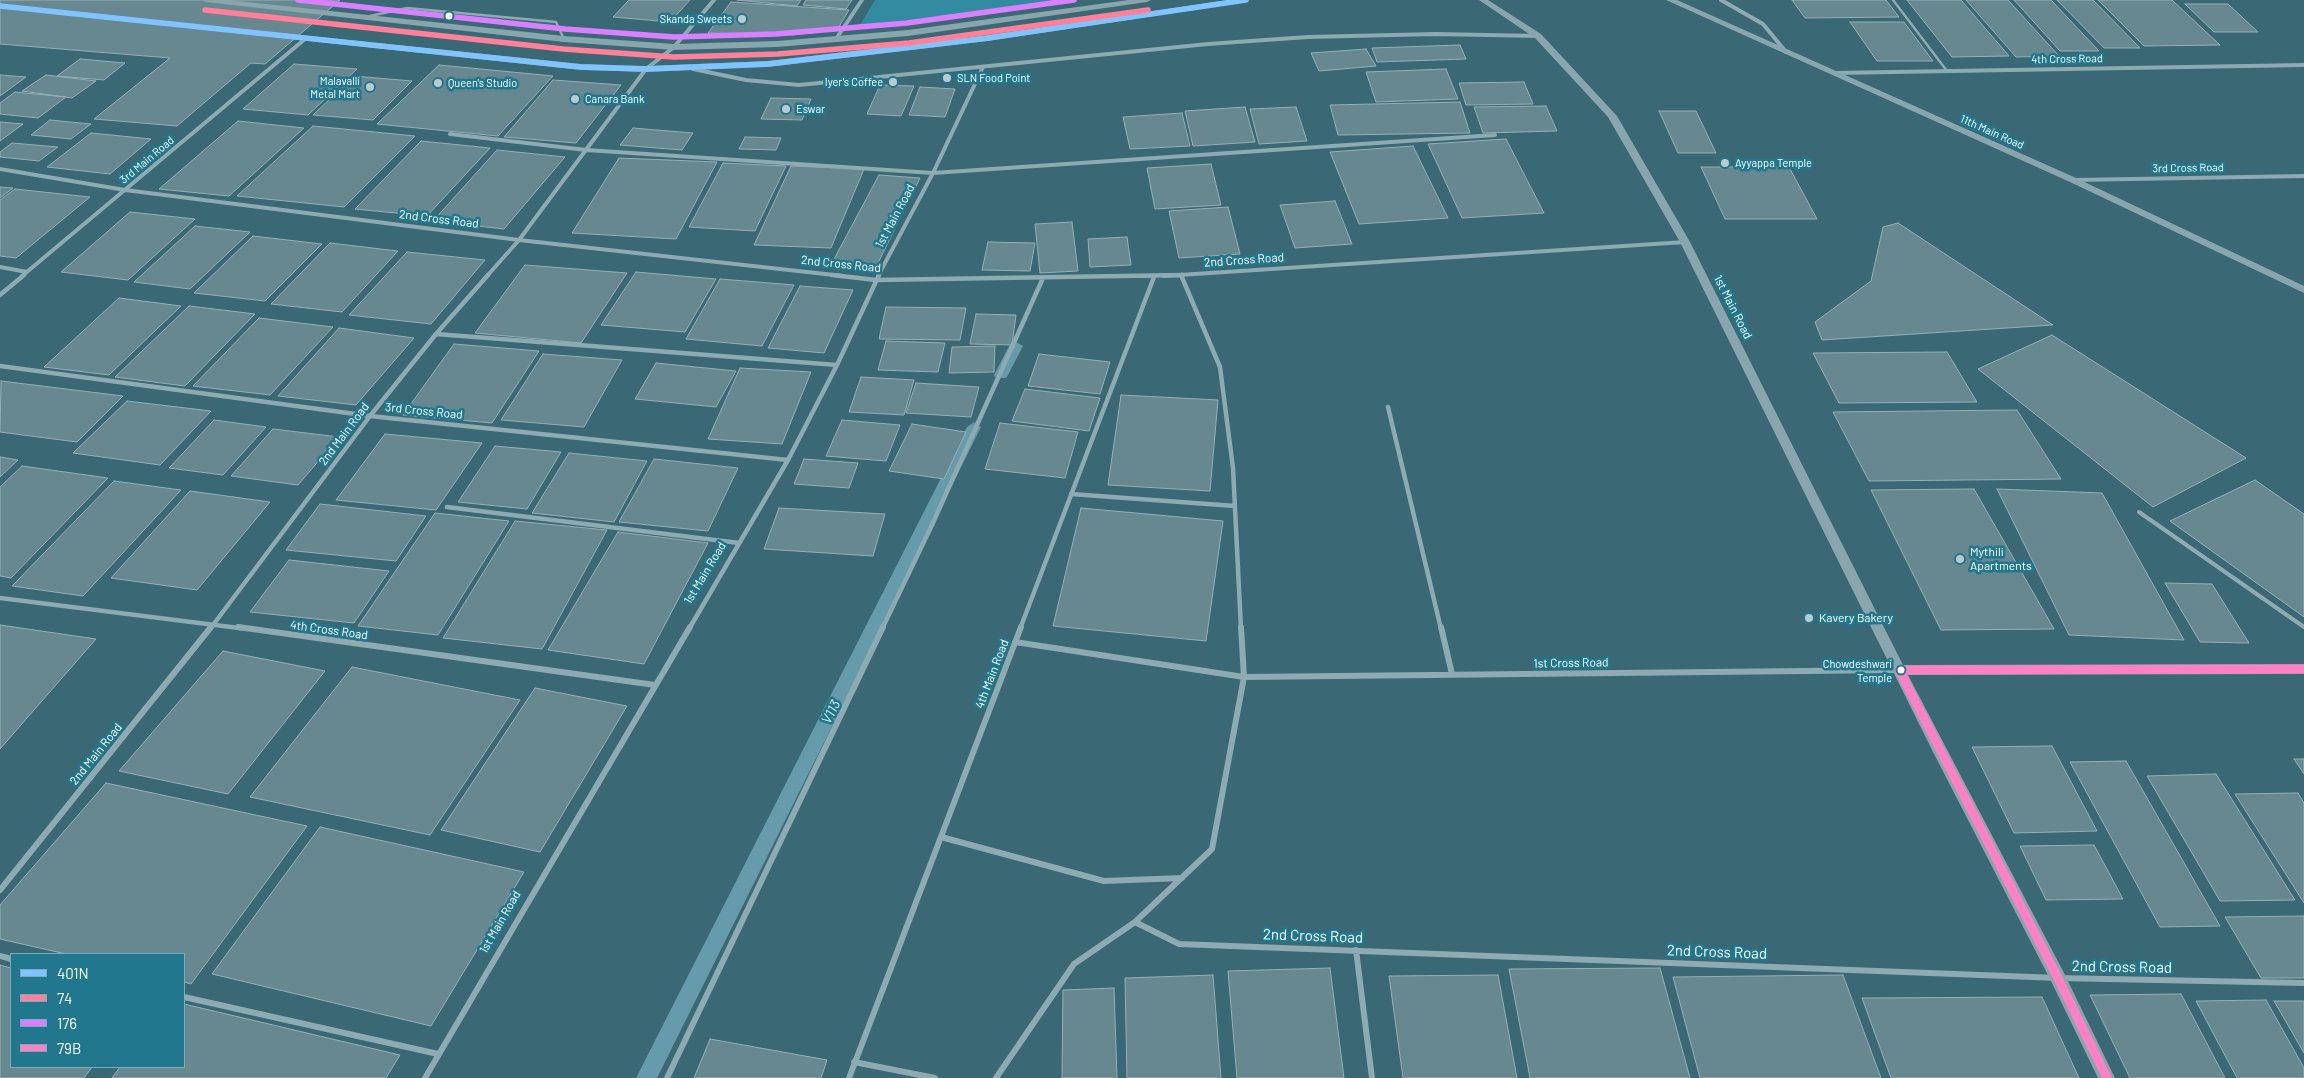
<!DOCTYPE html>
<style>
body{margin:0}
#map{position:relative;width:2304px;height:1078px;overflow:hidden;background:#3a6874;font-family:Barlow,sans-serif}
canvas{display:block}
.legend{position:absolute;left:10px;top:953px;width:175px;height:115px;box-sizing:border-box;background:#21778d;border:1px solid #7aadbb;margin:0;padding:6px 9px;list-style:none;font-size:15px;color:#fff}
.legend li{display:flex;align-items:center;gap:10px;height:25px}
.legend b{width:25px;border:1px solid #7aadbb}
</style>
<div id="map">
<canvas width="2304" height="1078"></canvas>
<ul class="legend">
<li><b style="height:6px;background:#80c4ff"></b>401N</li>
<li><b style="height:6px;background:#ff8098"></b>74</li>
<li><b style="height:6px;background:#d880ff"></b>176</li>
<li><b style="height:6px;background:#ff80c5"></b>79B</li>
</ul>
</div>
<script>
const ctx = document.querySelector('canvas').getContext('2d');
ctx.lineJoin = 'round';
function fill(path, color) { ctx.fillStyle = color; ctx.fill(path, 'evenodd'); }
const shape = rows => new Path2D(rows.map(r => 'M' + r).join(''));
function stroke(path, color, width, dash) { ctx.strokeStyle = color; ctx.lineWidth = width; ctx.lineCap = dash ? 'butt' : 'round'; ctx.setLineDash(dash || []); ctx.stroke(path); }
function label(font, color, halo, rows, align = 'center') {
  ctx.font = font + ' Barlow,sans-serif'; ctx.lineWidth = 5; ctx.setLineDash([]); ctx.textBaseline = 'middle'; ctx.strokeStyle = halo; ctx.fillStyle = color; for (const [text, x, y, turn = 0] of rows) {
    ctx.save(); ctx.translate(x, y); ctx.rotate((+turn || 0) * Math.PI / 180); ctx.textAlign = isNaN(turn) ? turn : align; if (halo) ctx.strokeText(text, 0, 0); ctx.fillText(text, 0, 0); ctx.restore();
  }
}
const green = shape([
 [875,0,1067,0,939,17,860,25]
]);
const stream = shape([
 [1016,342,1023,346,1008,375,1006,378,996,378,994,375,1009,346,1016,342],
 [974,422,981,427,657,1078,636,1078,967,427,974,422]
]);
const building = shape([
 [0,0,340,0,265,64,251,63,177,126,94,119,170,58,0,44,0,0],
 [629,0,690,0,670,22,613,17,629,0],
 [737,0,801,0,797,6,737,0],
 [806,0,852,0,846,9,803,5,806,0],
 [1792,0,1886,0,1899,17,1805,18,1792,0],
 [1907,0,1961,0,2009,56,1952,57,1907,0],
 [1966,0,2008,0,2059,56,2016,57,1966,0],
 [2014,0,2051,0,2099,51,2060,51,2014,0],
 [2057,0,2093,0,2140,48,2104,48,2057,0],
 [2098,0,2172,0,2220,45,2144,46,2098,0],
 [731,2,849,10,837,30,793,35,708,33,731,2],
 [2185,4,2228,4,2258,32,2214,32,2185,4],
 [1850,22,1904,22,1933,61,1877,61,1850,22],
 [1460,45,1466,59,1377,62,1372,48,1460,45],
 [1366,49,1376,66,1319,71,1311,53,1366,49],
 [80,59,125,63,104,80,57,76,80,59],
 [294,64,357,69,308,115,243,109,294,64],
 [439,65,553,76,498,136,377,124,439,65],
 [1446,69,1458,99,1376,102,1366,72,1446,69],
 [0,75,26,77,0,96,0,75],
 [46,75,96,81,72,98,22,91,46,75],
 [354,76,412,81,373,120,313,115,354,76],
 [553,80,621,85,576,143,504,137,553,80],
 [1524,82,1533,104,1466,105,1459,83,1524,82],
 [880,85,914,86,901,116,867,114,880,85],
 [920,87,955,89,945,117,909,115,920,87],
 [15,92,66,97,38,118,0,114,0,103,15,92],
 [771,98,811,99,802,120,761,119,771,98],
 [1460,102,1470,133,1338,135,1330,105,1460,102],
 [1546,106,1557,131,1483,133,1474,107,1546,106],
 [1245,107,1255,142,1193,146,1185,111,1245,107],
 [1296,107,1307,141,1259,144,1250,109,1296,107],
 [1659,111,1696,111,1716,153,1678,153,1659,111],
 [1182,113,1190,146,1130,149,1123,117,1182,113],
 [50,120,91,124,71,139,31,135,50,120],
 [238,121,304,128,229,196,159,189,238,121],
 [0,122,23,124,0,141,0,122],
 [313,126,415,136,344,207,237,196,313,126],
 [633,128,693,133,682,150,620,145,633,128],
 [91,133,151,139,110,174,47,167,91,133],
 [745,137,781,138,776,150,739,149,745,137],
 [1506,139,1544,213,1462,218,1428,144,1506,139],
 [421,141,490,148,427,216,355,209,421,141],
 [12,143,58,147,39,161,0,157,0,152,12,143],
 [1413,146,1448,218,1359,224,1330,152,1413,146],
 [497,150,565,157,504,229,433,221,497,150],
 [619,158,717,162,676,239,572,233,619,158],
 [723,163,786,166,755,231,689,227,723,163],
 [1211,164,1221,205,1155,209,1147,168,1211,164],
 [791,166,864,169,831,248,754,245,791,166],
 [1701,167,1789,167,1817,219,1725,219,1701,167],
 [879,175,920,178,877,265,833,261,879,175],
 [0,187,13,188,0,198,0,187],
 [15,189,90,197,16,258,0,256,0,200,15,189],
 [1335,201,1352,244,1295,248,1280,205,1335,201],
 [1228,207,1240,254,1179,258,1169,211,1228,207],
 [130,212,195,219,128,280,61,272,130,212],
 [1072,222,1078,271,1040,273,1035,224,1072,222],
 [1898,223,2053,325,1822,340,1815,322,1871,281,1883,227,1898,223],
 [195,226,250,232,190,289,134,282,195,226],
 [253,236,322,244,265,301,194,293,253,236],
 [1127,237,1131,265,1090,267,1088,239,1127,237],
 [988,242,1035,243,1030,271,982,270,988,242],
 [330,243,398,251,342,312,271,304,330,243],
 [407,252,485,260,431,324,349,315,407,252],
 [525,265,627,273,581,343,475,333,525,265],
 [636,272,716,279,685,332,601,325,636,272],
 [720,279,794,285,762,346,686,339,720,279],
 [800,286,853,290,824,353,768,348,800,286],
 [119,298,181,306,109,375,44,367,119,298],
 [189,306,255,314,185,386,115,377,189,306],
 [886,307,966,308,960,340,879,339,886,307],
 [976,314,1016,315,1012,345,970,344,976,314],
 [259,318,333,327,270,395,193,386,259,318],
 [339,328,414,338,356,405,278,396,339,328],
 [2052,335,2246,458,2153,507,1978,369,2052,335],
 [886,341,945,343,938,372,878,370,886,341],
 [454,344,539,351,492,423,403,415,454,344],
 [995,346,994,372,949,373,952,347,995,346],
 [1947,352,1977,402,1839,403,1813,353,1947,352],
 [543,354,622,360,584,427,501,420,543,354],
 [1039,354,1110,362,1100,394,1028,386,1039,354],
 [656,363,736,371,716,407,635,399,656,363],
 [740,368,811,372,782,444,708,439,740,368],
 [861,377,914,380,904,415,849,412,861,377],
 [1,381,123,396,77,442,0,432,1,381],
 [916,383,979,387,971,417,906,413,916,383],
 [1025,389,1100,398,1089,431,1012,421,1025,389],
 [1121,395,1218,400,1210,491,1108,485,1121,395],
 [127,401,211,411,160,465,73,453,127,401],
 [2017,410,2061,479,1869,481,1833,412,2017,410],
 [214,420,266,427,223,475,169,468,214,420],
 [842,420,900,425,886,461,826,456,842,420],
 [1000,423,1078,432,1065,478,985,469,1000,423],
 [912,424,966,432,944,479,889,471,912,424],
 [273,429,339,437,298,485,231,476,273,429],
 [385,434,482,443,436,510,336,500,385,434],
 [495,446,561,452,527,509,458,502,495,446],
 [569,453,647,461,614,522,532,513,569,453],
 [0,457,18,460,0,477,0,457],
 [654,459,738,468,708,531,619,522,654,459],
 [804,459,858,463,849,488,794,484,804,459],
 [22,466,108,478,11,578,0,576,0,487,22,466],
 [2255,480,2304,514,2304,617,2170,521,2255,480],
 [114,481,181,490,83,596,12,586,114,481],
 [1974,489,2054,629,1941,630,1871,490,1974,489],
 [1997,489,2102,493,2184,640,2069,635,1997,489],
 [190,491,270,502,197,590,111,578,190,491],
 [320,504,426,516,396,561,286,550,320,504],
 [779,508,885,514,873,556,764,549,779,508],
 [1081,508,1223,521,1206,641,1053,626,1081,508],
 [435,513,509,521,438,635,358,626,435,513],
 [515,521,607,530,542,649,443,638,515,521],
 [618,532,708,543,644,664,548,650,618,532],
 [289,560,389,571,354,623,250,612,289,560],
 [2165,583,2212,584,2249,643,2200,642,2165,583],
 [0,625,96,639,0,749,0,625],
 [223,651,325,671,228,794,119,771,223,651],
 [352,667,520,700,430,835,250,797,352,667],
 [535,688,627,706,540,852,441,830,535,688],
 [2052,746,2097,831,2014,833,1972,747,2052,746],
 [2294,759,2304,759,2304,774,2294,759],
 [2126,761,2220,926,2160,927,2070,762,2126,761],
 [2216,774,2295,900,2220,901,2147,776,2216,774],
 [106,783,307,826,191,984,184,982,184,954,66,954,0,939,0,905,106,783],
 [2298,793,2304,803,2304,903,2235,794,2298,793],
 [320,827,524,872,431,1026,212,974,320,827],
 [2094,845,2123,899,2046,900,2020,846,2094,845],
 [2304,916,2304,978,2261,978,2225,917,2304,916],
 [0,965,11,968,11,1067,92,1067,84,1078,0,1078,0,965],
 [1330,968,1344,1078,1237,1078,1228,971,1330,968],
 [1660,968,1690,1078,1530,1078,1509,969,1660,968],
 [1213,975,1221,1078,1127,1078,1125,978,1213,975],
 [1498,975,1517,1078,1403,1078,1389,976,1498,975],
 [1843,975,1881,1078,1700,1078,1673,977,1843,975],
 [1114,988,1117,1078,1062,1078,1063,990,1114,988],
 [2181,994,2225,1078,2130,1078,2090,995,2181,994],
 [2042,997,2079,1078,1891,1078,1862,998,2042,997],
 [2266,1000,2304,1068,2304,1078,2237,1078,2196,1001,2266,1000],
 [2274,1001,2304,1001,2304,1053,2274,1001],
 [184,1004,400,1055,386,1078,112,1078,120,1067,184,1067,184,1004],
 [710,1039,827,1060,821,1078,694,1078,710,1039]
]);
const laneFar1 = shape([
 [1893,0,1947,71],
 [370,16,407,8,556,22,564,39]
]);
const lane = shape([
 [2139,512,2304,627]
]);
const streetFar2 = shape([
 [1721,0,1763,24,1786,52],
 [836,39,862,0],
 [693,69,746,80,799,85,1208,44,1308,37,1436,34,1538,36],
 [1835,73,2304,65],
 [450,134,586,150,933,173,1495,135],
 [0,169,125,190,519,240,843,276],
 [2074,180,2304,176],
 [0,267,27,272],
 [22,276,305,39],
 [487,276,519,240,646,69,674,47,714,0],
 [878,276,933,173,983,67],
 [1164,276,1685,242]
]);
const streetFar1 = shape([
 [832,275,876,280,1183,275],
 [1181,275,1220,367,1233,468,1241,629],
 [0,295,24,275],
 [436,334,837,365],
 [0,366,370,416,788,460],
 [1388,407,1441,629],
 [1071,494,1235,506],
 [447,507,739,543],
 [0,598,247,629],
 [210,629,370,416,436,334,488,275],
 [689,629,788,460,837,365,879,275],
 [882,629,932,525,1043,278],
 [1020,629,1154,277]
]);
const street = shape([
 [238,627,655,685],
 [1441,627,1452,674],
 [1015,642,1244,677,1898,670],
 [941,837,1104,881,1182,878],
 [0,890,211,627],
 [1135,922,1179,944,2058,978,2304,983],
 [1356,950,1372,1078],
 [0,956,11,959],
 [184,997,438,1054],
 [854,1062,935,1078],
 [425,1078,690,627],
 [667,1078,883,627],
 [849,1078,1021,627],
 [996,1078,1074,964,1135,922,1212,849,1244,677,1241,627]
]);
const secondary = shape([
 [202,0,228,0,564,36,674,44,777,41,908,30,1129,0,1151,0,1147,2,908,36,777,47,674,50,564,42,206,2,202,0],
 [1229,0,1250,0,1246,2,988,41,768,67,646,72,581,70,0,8,0,4,581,64,646,66,768,61,988,35,1229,0],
 [1479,0,1488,0,1541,34,1617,116,1690,242,1903,665,2304,664,2304,674,1908,675,2064,973,2115,1078,2098,1078,2052,983,1933,752,1680,242,1608,117,1535,38,1479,0],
 [1666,0,1677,0,2076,178,2304,286,2304,293,2070,182,1666,0]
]);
const bus1 = shape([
 [0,6,581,67,646,69,768,64,988,38,1246,0]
]);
const bus2 = shape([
 [205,10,563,49,674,57,778,54,909,43,1148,10]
]);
const bus3 = shape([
 [298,0,565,29,674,37,776,34,907,23,1074,0]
]);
const bus4 = shape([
 [2107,1078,2058,978,1899,670,2304,669]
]);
const markers = [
 [449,16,4.5,"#fff"],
 [742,19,5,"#bacace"],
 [947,78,5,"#bacace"],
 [893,82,5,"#bacace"],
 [438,83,5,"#bacace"],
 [370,87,5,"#bacace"],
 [575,99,5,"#bacace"],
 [786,109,5,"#bacace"],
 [1725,163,5,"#bacace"],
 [1960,559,5,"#bacace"],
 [1809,618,5,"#bacace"],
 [1901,670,4.5,"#fff"]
];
const farPoinames = [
 ["Skanda Sweets",732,19,"right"],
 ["SLN Food Point",957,78],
 ["Malavalli",360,81,"right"],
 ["Metal Mart",360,94,"right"],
 ["Iyer's Coffee",883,82,"right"],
 ["Queen's Studio",448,83],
 ["Canara Bank",585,99],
 ["Eswar",796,109],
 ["Ayyappa Temple",1735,163]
];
const farStreetnames = [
 ["4th Cross Road",2067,59,-1],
 ["11th Main Road",1992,132,24],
 ["3rd Main Road",147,160,-40],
 ["3rd Cross Road",2188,168,-1]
];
const busNames = [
 ["Chowdeshwari",1892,664],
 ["Temple",1892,678]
];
const streetNames = [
 ["1st Main Road",895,216,-62],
 ["2nd Cross Road",439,219,7],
 ["2nd Cross Road",1244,260,-4],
 ["2nd Cross Road",841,264,6],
 ["1st Main Road",1733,307,63],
 ["3rd Cross Road",424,411,6],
 ["2nd Main Road",344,434,-53],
 ["1st Main Road",705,573,-59],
 ["4th Cross Road",329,630,8],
 ["1st Cross Road",1571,663,-1],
 ["4th Main Road",992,674,-69],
 ["2nd Main Road",96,754,-51],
 ["1st Main Road",500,922,-60]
];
const poiNames = [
 ["Mythili",1970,552],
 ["Apartments",1970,566],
 ["Kavery Bakery",1819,618]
];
const waterNames = [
 ["V113",831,712,-63]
];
const nearStreetnames = [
 ["2nd Cross Road",1313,936,2],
 ["2nd Cross Road",1717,952,2],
 ["2nd Cross Road",2122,967,1]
];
fill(green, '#338ba2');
fill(stream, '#659bab');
fill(building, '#678891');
stroke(building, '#96b0b7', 1);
stroke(laneFar1, '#8eaab2', 2.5);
stroke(lane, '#8eaab2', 4);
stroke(streetFar2, '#8eaab2', 4);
stroke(streetFar1, '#8eaab2', 4.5);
stroke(street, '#8eaab2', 6);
fill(secondary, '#89a6ae');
stroke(bus1, '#80c4ff', 5.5);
stroke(bus2, '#ff8098', 5.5);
stroke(bus3, '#d880ff', 5.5);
stroke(bus4, '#ff80c5', 9);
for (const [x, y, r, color] of markers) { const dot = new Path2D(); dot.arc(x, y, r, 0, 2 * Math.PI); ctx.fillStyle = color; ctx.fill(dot); stroke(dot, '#21778d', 2); }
label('11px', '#fff', '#21778d', farPoinames, 'left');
label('11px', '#fff', '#21778d', farStreetnames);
label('11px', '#fff', '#21778d', busNames, 'right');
label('12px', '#fff', '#21778d', streetNames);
label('12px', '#fff', '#21778d', poiNames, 'left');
label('italic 14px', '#def4f9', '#21778d', waterNames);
label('15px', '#fff', '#21778d', nearStreetnames);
</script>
